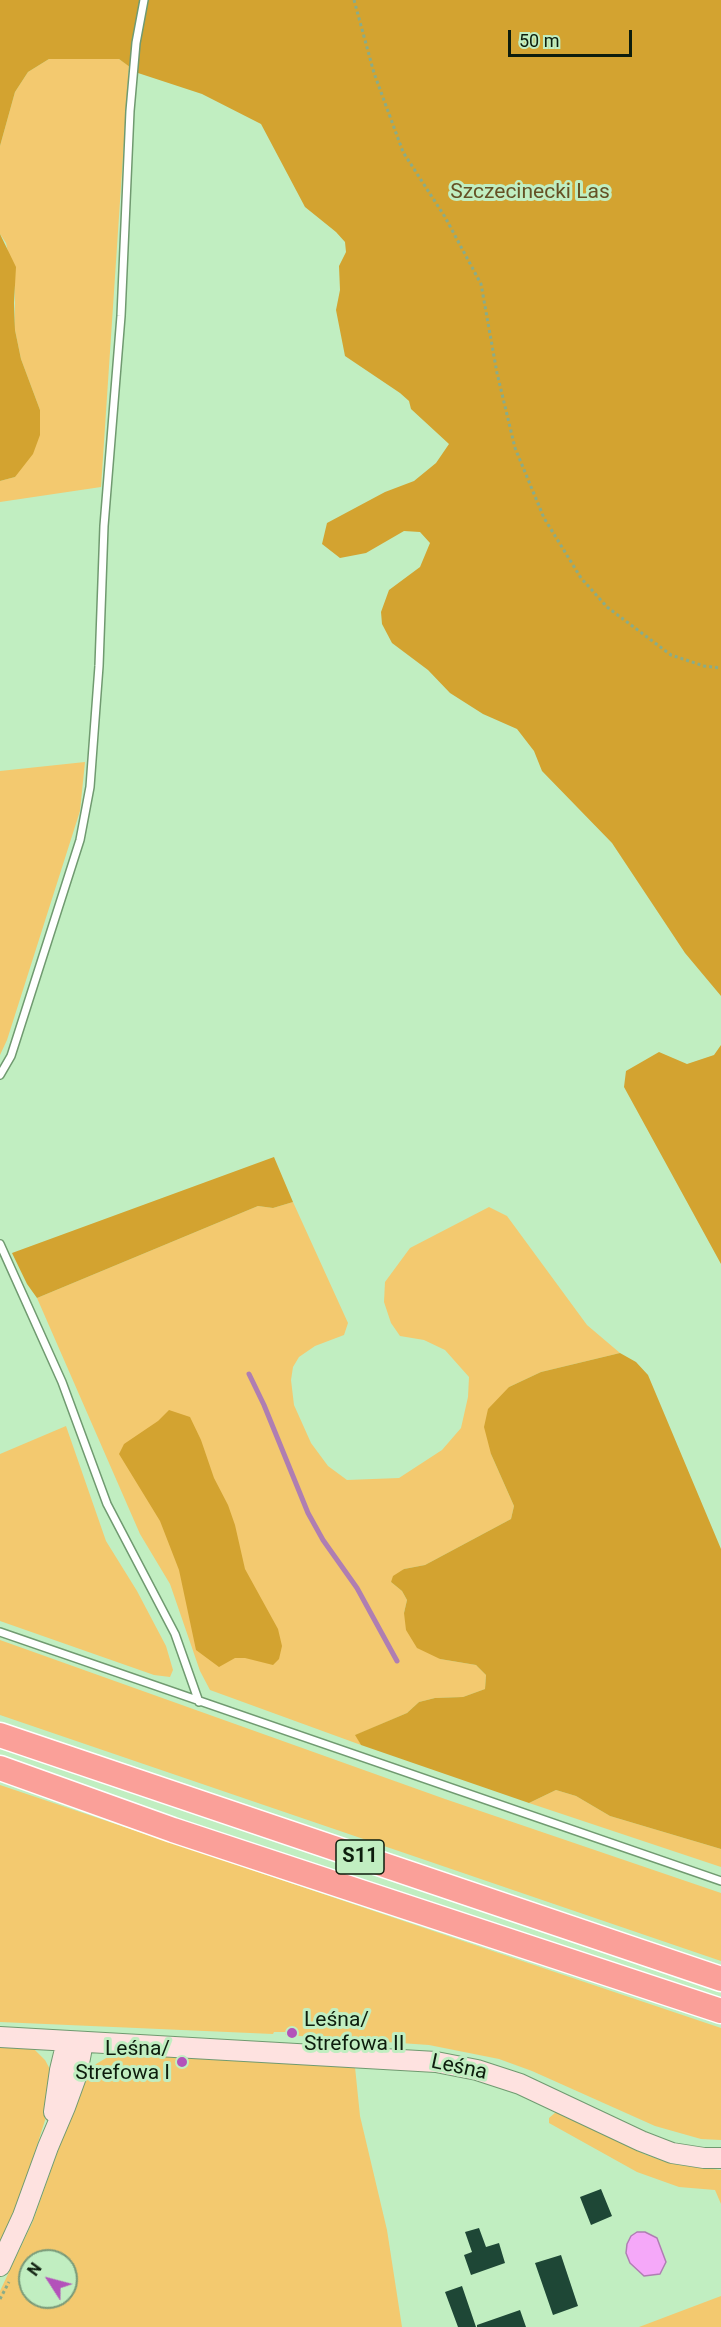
<!DOCTYPE html>
<meta charset="utf-8">
<style>
body{margin:0}
#map{position:relative;width:721px;height:2327px;overflow:hidden;background:#c1eec1;font-family:Roboto,sans-serif}
canvas{display:block}
.north{position:absolute;left:18px;top:2249px;width:60px;height:60px;box-sizing:border-box;background:#c1eec1;border:2px solid #799a79;border-radius:50%;rotate:306deg;font-size:16px;font-weight:700;line-height:24px;text-align:center;color:#0d1d0d}
.north::after{content:'';display:block;margin:auto;width:21px;height:27px;background:#b352ba;clip-path:polygon(50% 0,100% 100%,50% 72%,0 100%)}
.scale{position:absolute;left:508px;top:30px;width:124px;height:27px;box-sizing:border-box;border:3px solid #0d1d0d;border-top:0;padding-left:8px;font-size:18px;line-height:21px;white-space:nowrap;color:#0d1d0d;-webkit-text-stroke:4px #c1eec1;paint-order:stroke}
</style>
<div id="map">
<canvas width="721" height="2327"></canvas>
<div class="north">N</div>
<div class="scale">50 m</div>
</div>
<script>
const ctx = document.querySelector('canvas').getContext('2d');
ctx.lineJoin = 'round';
function fill(path, color) { ctx.fillStyle = color; ctx.fill(path, 'evenodd'); }
const shape = rows => new Path2D(rows.map(r => 'M' + r).join(''));
function stroke(path, color, width, dash) { ctx.strokeStyle = color; ctx.lineWidth = width; ctx.lineCap = dash ? 'butt' : 'round'; ctx.setLineDash(dash || []); ctx.stroke(path); }
function label(font, color, halo, rows, align = 'center') {
  ctx.font = font + ' Roboto,sans-serif'; ctx.lineWidth = 6; ctx.setLineDash([]); ctx.textBaseline = 'middle'; ctx.strokeStyle = halo; ctx.fillStyle = color; for (const [text, x, y, turn = 0] of rows) {
    ctx.save(); ctx.translate(x, y); ctx.rotate((+turn || 0) * Math.PI / 180); ctx.textAlign = isNaN(turn) ? turn : align; if (halo) ctx.strokeText(text, 0, 0); ctx.fillText(text, 0, 0); ctx.restore();
  }
}
const green = shape([
 [49,59,119,59,129,66,101,487,0,502,0,481,15,477,40,410,21,359,15,330,15,283,6,243,0,234,0,146,15,92,28,72],
 [85,762,80,811,7,1040,0,1055,0,771],
 [293,1202,348,1323,344,1335,315,1346,299,1357,293,1367,291,1380,294,1405,311,1443,328,1466,347,1480,399,1478,442,1450,461,1428,468,1397,469,1377,445,1350,424,1340,400,1336,391,1323,384,1302,385,1282,410,1248,489,1207,507,1216,587,1325,620,1353,541,1372,509,1387,491,1454,514,1506,511,1519,425,1565,404,1569,391,1582,402,1591,407,1600,404,1613,440,1659,476,1665,486,1675,485,1689,463,1697,435,1698,419,1702,407,1713,356,1735,361,1745,210,1690,200,1671,170,1584,140,1534,37,1298,258,1206,273,1208],
 [66,1426,106,1541,137,1591,166,1646,173,1670,170,1677,154,1675,0,1621,0,1454],
 [0,1640,445,1799,721,1893,721,1961,0,1715],
 [0,1785,721,2028,721,2140,701,2139,655,2126,532,2071,499,2059,429,2045,285,2035,285,2032,274,2032,273,2034,0,2022],
 [556,1790,576,1796,610,1816,721,1849,721,1867,529,1803],
 [0,2047,34,2049,45,2060,52,2073,48,2111,24,2186,0,2244],
 [113,2054,267,2060,355,2067,360,2116,387,2230,402,2327,0,2327,0,2291,33,2221,83,2080,96,2064],
 [30,2261,66,2261,66,2297,30,2297],
 [556,2112,563,2113,644,2154,663,2161,679,2165,721,2170,721,2204,715,2190,679,2187,637,2172,549,2123,549,2118],
 [721,2296,721,2327,639,2327]
]);
const forest = shape([
 [0,0,721,0,721,996,685,953,612,843,542,771,534,751,517,729,483,714,450,693,428,670,392,643,382,624,381,612,389,590,420,567,430,543,420,532,404,531,366,553,340,558,322,544,327,523,385,492,414,481,436,463,449,444,411,409,409,401,400,393,345,356,336,310,340,290,339,266,346,252,345,242,336,232,305,207,261,124,202,94,138,73,119,59,49,59,28,72,15,92,0,146],
 [0,234,16,267,14,303,15,330,21,359,40,410,40,435,33,454,15,477,0,481],
 [721,1045,721,1264,624,1087,626,1071,659,1052,687,1064,714,1055],
 [274,1157,293,1202,273,1208,258,1206,37,1298,27,1284,12,1253],
 [620,1353,636,1362,648,1375,721,1549,721,1849,610,1816,576,1796,556,1790,529,1803,361,1745,355,1735,407,1713,419,1702,435,1698,463,1697,485,1689,486,1675,476,1665,440,1659,417,1648,406,1630,404,1613,407,1600,402,1591,391,1582,393,1576,404,1569,425,1565,511,1519,514,1506,491,1454,484,1427,488,1409,509,1387,541,1372],
 [169,1410,190,1417,201,1440,214,1478,228,1505,235,1525,245,1569,278,1629,282,1646,279,1659,273,1665,245,1658,235,1658,219,1667,196,1650,179,1570,160,1521,119,1454,124,1444,158,1421]
]);
const water = shape([
 [637,2232,645,2232,657,2238,666,2262,660,2274,644,2276,630,2263,626,2253,627,2244,631,2236,637,2232]
]);
const stream = shape([
 [249,1374,264,1405,308,1513,323,1540,357,1588,397,1661]
]);
const building = shape([
 [601,2189,612,2216,591,2225,580,2197],
 [479,2228,486,2247,499,2243,505,2263,471,2275,464,2255,472,2252,465,2232],
 [561,2255,578,2306,553,2315,535,2263],
 [462,2286,476,2327,458,2327,445,2292],
 [520,2310,526,2327,477,2327,477,2325]
]);
const path = shape([
 [354,0,374,73,403,152,445,217,481,284,497,373,515,448,544,518,581,578,607,607,671,655,704,666,721,668],
 [0,2299,9,2282]
]);
const lane = shape([
 [0,1075,11,1056,80,840,90,787,99,666,104,526,121,316,130,111,136,43,144,0],
 [0,1244,62,1382,107,1504,175,1634,199,1702],
 [0,1632,721,1881]
]);
const secondary = shape([
 [0,2037,436,2062,477,2070,520,2084,641,2141,672,2153,704,2158,721,2158],
 [54,2112,60,2070,67,2041],
 [0,2266,23,2216,48,2147,65,2107,77,2074,83,2042]
]);
const highway = shape([
 [0,1735,721,1979],
 [0,1768,173,1830,721,2011]
]);
const markers = [
 [292,2033,6,"#b352ba"],
 [182,2062,6,"#b352ba"]
];
const shields = [
 [360,1857,48]
];
const shieldNames = [
 ["S11",360,1857]
];
const parkNames = [
 ["Szczecinecki Las",530,193]
];
const poiNames = [
 ["Leśna/",304,2021],
 ["Strefowa II",304,2045],
 ["Leśna/",170,2050,"right"],
 ["Strefowa I",170,2074,"right"]
];
const streetNames = [
 ["Leśna",459,2068,12]
];
fill(green, '#f3c96f');
fill(forest, '#d3a330');
fill(water, '#f5a8f9');
stroke(water, '#af7eb2', 1.5);
stroke(stream, '#af7eb2', 5);
fill(building, '#1e4736');
stroke(lane, '#709a70', 10);
stroke(secondary, '#709a70', 22);
stroke(highway, '#fff', 27);
stroke(path, '#89ac89', 3, [3, 3]);
stroke(lane, '#fff', 7);
stroke(secondary, '#fee2e0', 20);
stroke(highway, '#faa099', 24);
for (const [x, y, r, color] of markers) { const dot = new Path2D(); dot.arc(x, y, r, 0, 2 * Math.PI); ctx.fillStyle = color; ctx.fill(dot); stroke(dot, '#c1eec1', 2); }
for (const [x, y, w] of shields) { const box = new Path2D(); box.roundRect(x - w / 2, y - 17, w, 34, 4.5); ctx.fillStyle = '#c1eec1'; ctx.fill(box); stroke(box, '#0d1d0d', 1.5); }
label('bold 20px', '#0d1d0d', null, shieldNames);
label('21px', '#655125', '#c1eec1', parkNames);
label('21px', '#0d1d0d', '#c1eec1', poiNames, 'left');
label('21px', '#0d1d0d', '#c1eec1', streetNames);
</script>
